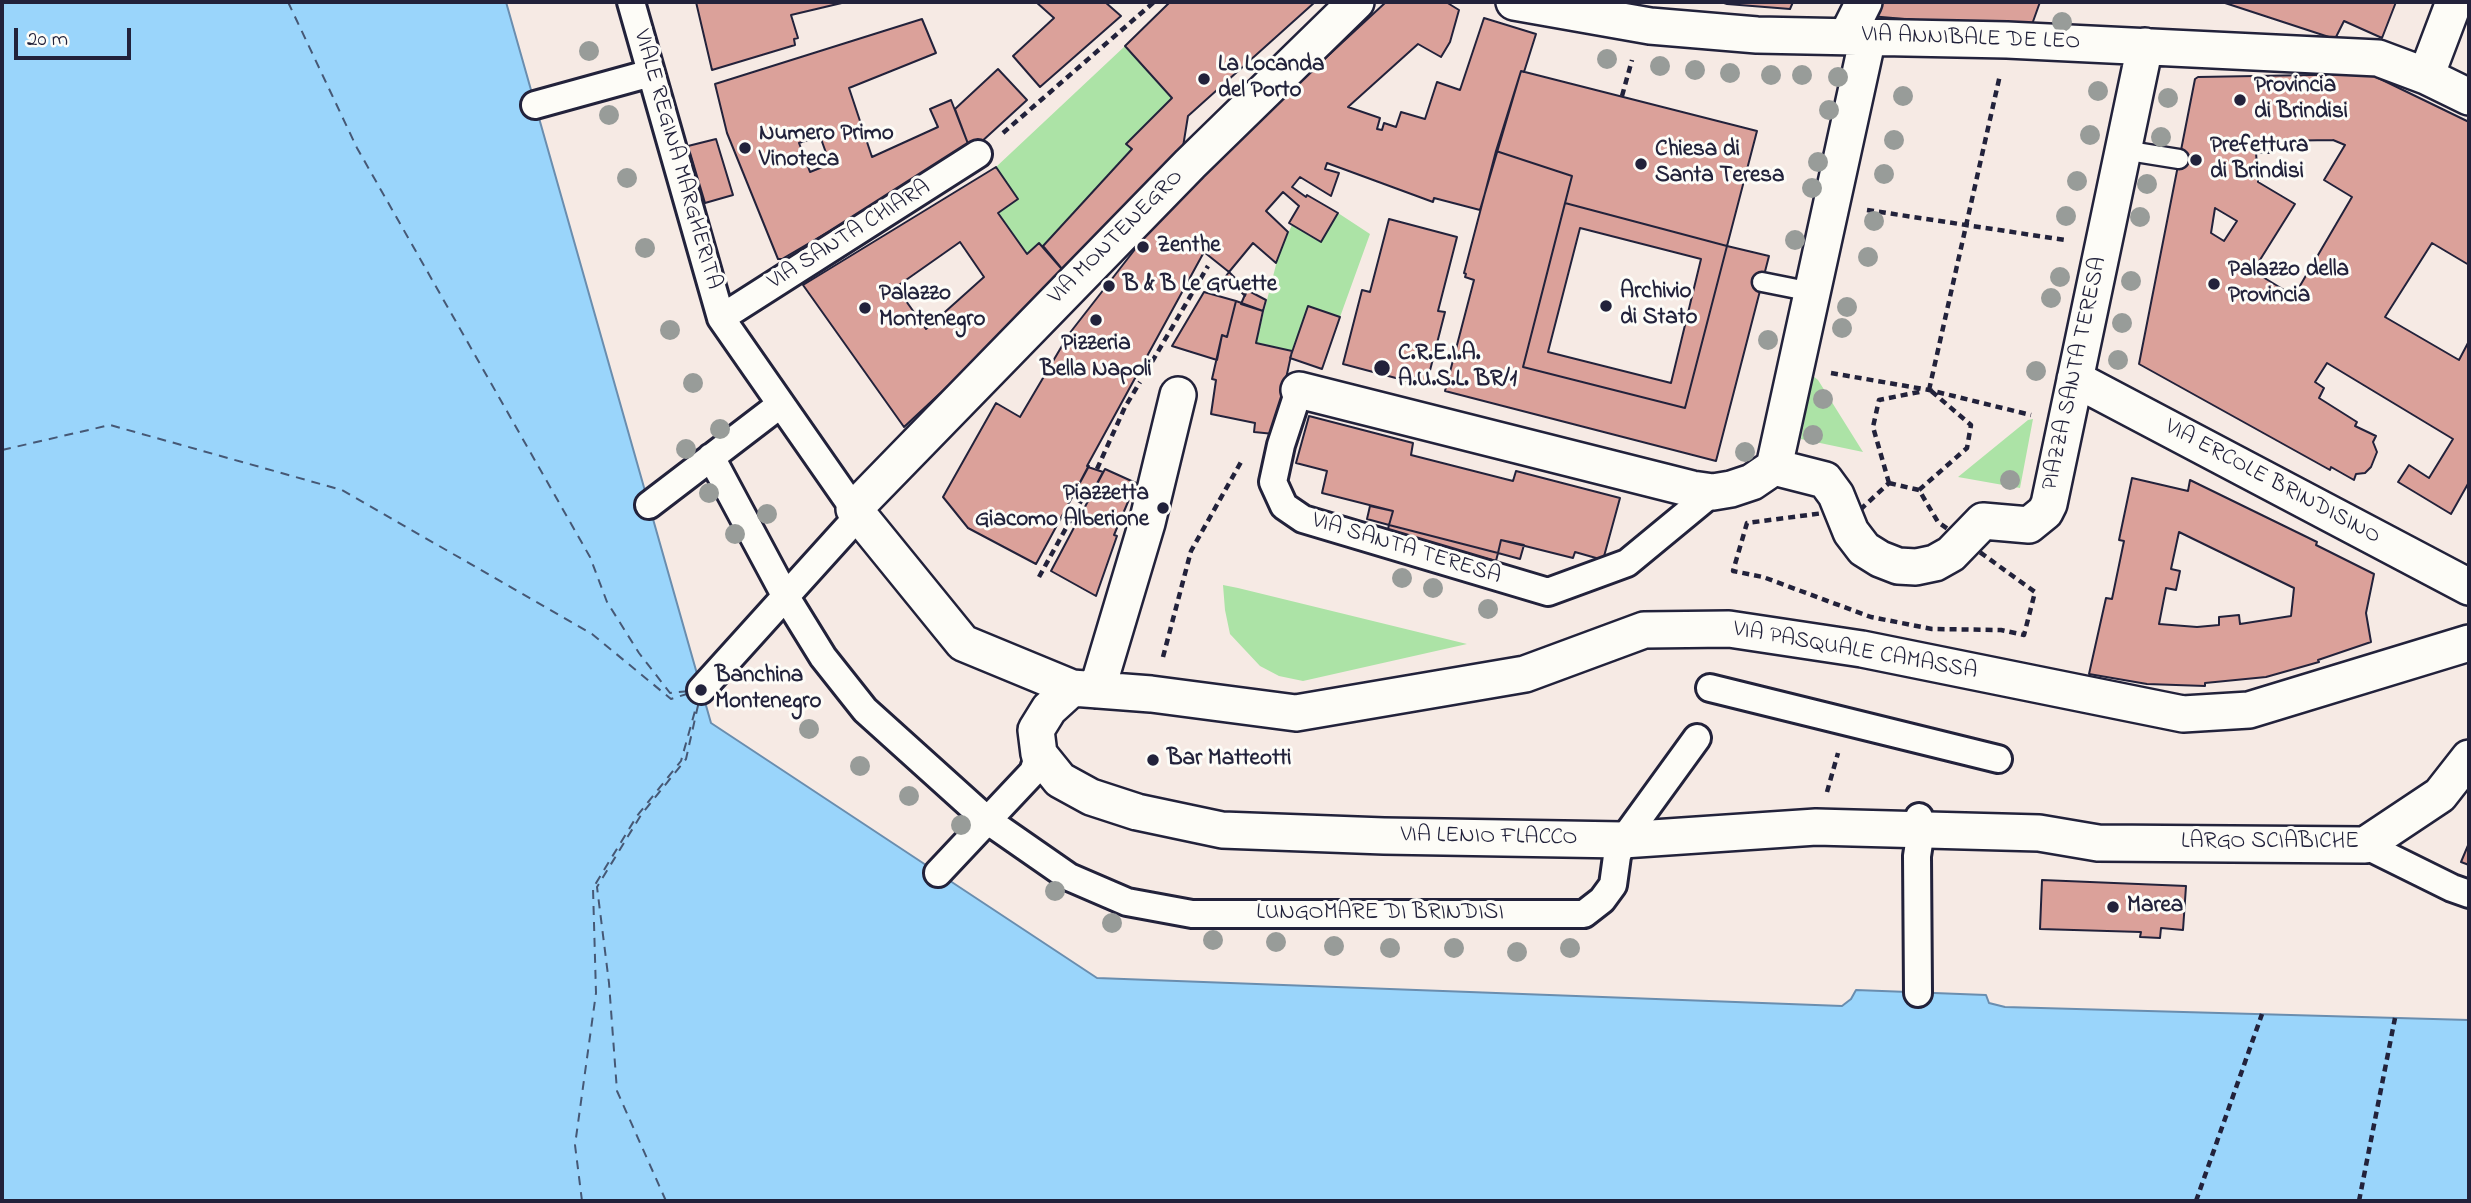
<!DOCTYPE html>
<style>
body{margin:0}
#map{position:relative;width:2471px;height:1203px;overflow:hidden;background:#f6eae4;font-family:"Indie Flower",sans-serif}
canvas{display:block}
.frame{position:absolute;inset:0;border:4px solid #22223b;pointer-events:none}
.scale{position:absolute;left:14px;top:28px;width:117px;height:32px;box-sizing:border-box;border:4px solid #22223b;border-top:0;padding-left:9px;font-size:21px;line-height:24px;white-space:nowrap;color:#22223b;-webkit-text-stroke:5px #fdfcf7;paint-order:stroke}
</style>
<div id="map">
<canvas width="2471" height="1203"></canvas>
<div class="frame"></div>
<div class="scale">20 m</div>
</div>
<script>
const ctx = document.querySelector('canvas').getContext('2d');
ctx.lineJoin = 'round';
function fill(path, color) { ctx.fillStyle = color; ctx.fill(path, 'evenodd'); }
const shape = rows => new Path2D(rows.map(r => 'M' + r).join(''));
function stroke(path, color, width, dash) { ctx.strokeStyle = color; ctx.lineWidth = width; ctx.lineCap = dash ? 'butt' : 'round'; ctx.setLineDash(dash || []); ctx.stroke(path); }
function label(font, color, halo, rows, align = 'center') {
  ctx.font = font + ' "Indie Flower",sans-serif'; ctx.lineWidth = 6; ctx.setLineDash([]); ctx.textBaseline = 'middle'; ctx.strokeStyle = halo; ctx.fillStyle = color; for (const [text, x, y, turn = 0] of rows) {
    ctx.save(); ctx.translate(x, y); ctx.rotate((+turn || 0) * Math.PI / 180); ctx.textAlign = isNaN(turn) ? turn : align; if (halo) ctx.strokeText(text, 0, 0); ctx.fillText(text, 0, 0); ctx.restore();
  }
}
const green = shape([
 [1125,46,1172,98,1126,144,1132,149,1043,246,1039,243,1027,254,998,213,1018,199,996,167],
 [1338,213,1370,234,1340,317,1308,306,1292,351,1256,343,1279,253,1292,225,1320,242],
 [1813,376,1818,380,1863,452,1801,439],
 [2033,419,2020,488,1958,477,2028,420],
 [1223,585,1238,588,1467,644,1303,681,1279,676,1260,666,1230,634,1225,610]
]);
const water = shape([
 [2,2,506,2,711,723,1097,978,1842,1006,1851,999,1856,990,1986,995,1989,1003,2005,1007,2469,1020,2469,1201,2,1201,2,2]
]);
const ferry = shape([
 [288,2,357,148,590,557,607,602,639,653,670,693,690,691],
 [2,450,110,425,342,490,592,634,671,699,690,693],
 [582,1201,575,1145,596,993,593,888,637,816,681,761,695,711],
 [666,1201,617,1091,609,983,597,887,641,815,686,759,699,701]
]);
const building = shape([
 [696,2,846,2,791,15,798,38,794,39,795,45,712,70,696,2],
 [1036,2,1105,2,1121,16,1040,87,1013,56,1054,18,1036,2],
 [1170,2,1315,2,1188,116,1182,153,1067,275,1043,246,1132,149,1126,144,1172,98,1125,46,1170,2],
 [1386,2,1446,2,1459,10,1450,42,1441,57,1418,44,1348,107,1380,118,1377,129,1382,130,1384,123,1396,127,1401,112,1425,119,1437,82,1460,90,1484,18,1536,34,1524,72,1521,71,1480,210,1434,198,1433,202,1327,163,1325,169,1339,173,1331,196,1300,177,1292,187,1306,197,1307,195,1338,213,1321,242,1289,223,1299,206,1283,192,1266,211,1288,232,1276,263,1253,243,1229,272,1204,252,1087,466,1089,466,1036,564,968,528,943,497,996,403,1020,417,1069,334,1164,212,1239,138,1386,2],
 [1721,2,1793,2,1790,9,1727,4,1721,2],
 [1877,2,2040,2,2030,30,1870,16,1877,2],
 [2222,2,2396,2,2382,38,2344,21,2335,39,2222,2],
 [922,19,936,53,849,88,872,157,938,127,930,109,951,100,970,149,782,259,778,259,727,133,715,84,922,19],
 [820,136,830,164,810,172,799,143,820,136],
 [998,69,1027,100,979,144,970,149,955,109,998,69],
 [1521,71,1757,131,1727,246,1565,203,1572,176,1496,151,1521,71],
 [2370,74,2469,122,2469,265,2432,243,2385,317,2459,360,2469,341,2469,482,2451,514,2398,482,2409,465,2429,478,2453,439,2327,363,2315,382,2324,388,2319,398,2357,422,2355,426,2376,436,2373,442,2377,452,2371,467,2365,473,2356,474,2354,480,2331,467,2330,470,2139,364,2195,79,2198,77,2370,74],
 [2333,140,2345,145,2324,180,2352,197,2294,296,2253,271,2295,204,2258,182,2256,152,2269,153,2270,141,2333,140],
 [2215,208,2237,221,2224,241,2211,233,2215,208],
 [716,139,733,195,705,203,688,146,716,139],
 [1496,151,1572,176,1523,367,1685,408,1727,246,1769,256,1716,461,1445,391,1474,280,1465,277,1466,274,1464,273,1496,151],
 [996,167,1018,199,998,213,1027,254,1039,243,1067,275,904,427,803,285,996,167],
 [960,242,984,277,926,329,896,287,960,242],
 [1565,203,1727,246,1685,408,1523,367,1565,203],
 [1580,228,1701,259,1671,383,1548,352,1580,228],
 [1389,219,1457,237,1438,311,1445,312,1426,386,1343,364,1362,290,1370,292,1389,219],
 [1229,272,1247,290,1245,296,1226,276,1229,272],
 [1247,290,1266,300,1263,311,1241,304,1247,290],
 [1204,292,1236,301,1227,337,1222,335,1217,360,1172,346,1204,292],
 [1236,301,1263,311,1256,343,1292,351,1274,434,1254,432,1255,423,1211,414,1216,380,1212,379,1222,335,1227,337,1236,301],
 [1308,306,1340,317,1322,369,1290,358,1308,306],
 [1309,416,1413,443,1411,455,1513,481,1516,471,1620,498,1603,560,1575,552,1573,558,1501,540,1498,553,1389,525,1393,511,1322,493,1327,471,1296,463,1309,416],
 [1088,467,1103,472,1092,493,1078,486,1088,467],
 [1105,469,1136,483,1114,535,1117,536,1096,596,1051,571,1105,469],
 [2132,478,2188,491,2190,480,2317,542,2316,545,2374,574,2366,613,2371,642,2318,660,2319,662,2266,677,2205,683,2205,686,2147,684,2089,674,2106,598,2112,599,2124,541,2119,540,2132,478],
 [2179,532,2294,588,2291,616,2240,624,2239,615,2219,617,2219,625,2197,627,2159,624,2166,588,2176,590,2180,571,2171,569,2179,532],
 [1370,506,1393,511,1389,525,1367,519,1370,506],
 [1389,525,1498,553,1496,561,1387,533,1389,525],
 [1501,540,1524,545,1520,559,1498,553,1501,540],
 [2469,843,2469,865,2461,862,2469,843],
 [2042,880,2186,886,2183,930,2161,928,2160,938,2140,937,2141,932,2040,929,2042,880]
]);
const path = shape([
 [1622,96,1632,60],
 [1003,133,1154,2],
 [1867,210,2065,240],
 [1146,372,1208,266],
 [1831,373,1929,390,2031,415],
 [1929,390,2000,75],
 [1097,469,1125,407,1140,382],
 [1889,483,1919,490,1938,522,2035,592,2024,635,2001,630,1932,629,1871,617,1763,577,1733,571,1747,523,1862,508,1889,483],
 [1889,483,1873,427,1879,400,1924,391],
 [1919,490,1967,448,1971,425,1930,390],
 [1039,577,1087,490],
 [1163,657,1191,551,1241,462],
 [1827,792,1838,753],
 [2196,1201,2262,1014],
 [2359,1201,2395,1018]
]);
const service = shape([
 [2123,150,2179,159],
 [1762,282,1812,292]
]);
const pedestrian = shape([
 [631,2,721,318,854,509],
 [535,105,651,73],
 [721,318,978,154],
 [1299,390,1281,445,1273,482,1284,506,1303,519,1548,592,1627,563,1713,492],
 [711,457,786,597,823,657,865,710,987,820,1069,877,1127,902,1192,914,1584,914,1602,900,1613,885,1617,856,1623,840,1697,738],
 [649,505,781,404],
 [1710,688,1998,759],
 [701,690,851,524,852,518],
 [2365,845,2452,888,2469,894],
 [938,873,1033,772,1039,754],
 [1918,993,1917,856,1921,830,1919,817]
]);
const minor = shape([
 [1356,2,1190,164,854,509,963,643,1072,688,1151,694,1296,713,1525,674,1644,630,1729,629,1862,649,2183,714,2249,710,2469,643],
 [1514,2,1650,26,1757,35,2007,40,2378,58,2426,76,2469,97],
 [1847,36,1864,2],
 [2426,76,2454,2],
 [2075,379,2469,587],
 [1299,390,1692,489,1713,492,1731,489,1752,482,1774,467],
 [1774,467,1825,480,1836,495,1851,532,1864,549,1880,559,1898,566,1916,567,1935,563,1951,554,1983,521,2029,525,2045,512,2049,504,2145,46],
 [1774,467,1868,37],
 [1072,688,1049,709,1036,730,1039,754,1060,780,1091,797,1137,812,1222,830,1384,836,1623,840,1816,827,2039,833,2098,843,2365,845,2440,795,2469,758],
 [1097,690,1147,523,1178,395]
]);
const trees = [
 [2062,22],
 [589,51],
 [1607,59],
 [1660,66],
 [1695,70],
 [1730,73],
 [1771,75],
 [1802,75],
 [1838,77],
 [2098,91],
 [1903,96],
 [2168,98],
 [1829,110],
 [609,115],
 [2090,135],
 [2161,137],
 [1894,140],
 [1818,162],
 [1884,174],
 [627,178],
 [2077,181],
 [2147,184],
 [1812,188],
 [2066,216],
 [2140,217],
 [1874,221],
 [1795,240],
 [645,248],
 [1868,257],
 [2060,277],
 [2131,281],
 [2051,298],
 [1847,307],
 [2122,323],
 [1842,328],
 [670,330],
 [1768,340],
 [2118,360],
 [2036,371],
 [693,383],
 [1823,399],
 [720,429],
 [1813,435],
 [686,449],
 [1745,452],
 [2010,480],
 [709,493],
 [767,514],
 [735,534],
 [1402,578],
 [1433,588],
 [1488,609],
 [809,729],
 [860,766],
 [909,796],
 [961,825],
 [1055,891],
 [1112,923],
 [1213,940],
 [1276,942],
 [1334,946],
 [1390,948],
 [1454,948],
 [1570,948],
 [1517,952]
];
const markers = [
 [1204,79,7,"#22223b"],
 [2240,100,7,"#22223b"],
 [745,148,7,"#22223b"],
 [2196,160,7,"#22223b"],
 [1641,164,7,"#22223b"],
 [1143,247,7,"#22223b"],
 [2214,284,7,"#22223b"],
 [1109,286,7,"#22223b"],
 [1606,306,7,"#22223b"],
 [865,308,7,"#22223b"],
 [1096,320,7,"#22223b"],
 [1382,368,9,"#22223b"],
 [1163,508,7,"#22223b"],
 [701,690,7,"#22223b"],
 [1153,760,7,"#22223b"],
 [2113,907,7,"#22223b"]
];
const streetNames = [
 ["VIA ANNIBALE DE LEO",1971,40,2],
 ["VIALE REGINA MARGHERITA",676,160,74],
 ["VIA SANTA CHIARA",850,236,-32],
 ["VIA MONTENEGRO",1117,238,-45],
 ["PIAZZA SANTA TERESA",2076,374,-78],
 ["VIA ERCOLE BRINDISINO",2272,483,28],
 ["VIA SANTA TERESA",1406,550,17],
 ["VIA PASQUALE CAMASSA",1855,652,10],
 ["VIA LENIO FLACCO",1489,838,1],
 ["LARGO SCIABICHE",2270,843],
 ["LUNGOMARE DI BRINDISI",1380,914]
];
const poiNames = [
 ["La Locanda",1218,66],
 ["del Porto",1218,92],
 ["Provincia",2254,87],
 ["di Brindisi",2254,113],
 ["Numero Primo",759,135],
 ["Vinoteca",759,161],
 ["Prefettura",2210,147],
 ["di Brindisi",2210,173],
 ["Chiesa di",1655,151],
 ["Santa Teresa",1655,177],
 ["Zenthe",1157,247],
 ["Palazzo della",2228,271],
 ["Provincia",2228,297],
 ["B & B Le Gruette",1123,286],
 ["Archivio",1620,293],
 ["di Stato",1620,319],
 ["Palazzo",879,295],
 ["Montenegro",879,321],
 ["Pizzeria",1096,345,"center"],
 ["Bella Napoli",1096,371,"center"],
 ["C.R.E.I.A.",1398,355],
 ["A.U.S.L. BR/1",1398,381],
 ["Piazzetta",1149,495,"right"],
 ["Giacomo Alberione",1149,521,"right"],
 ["Banchina",715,677],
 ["Montenegro",715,703],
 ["Bar Matteotti",1167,760],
 ["Marea",2127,907]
];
fill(green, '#ace3a6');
fill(water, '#9ad5fb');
stroke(water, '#6a8dae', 2);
stroke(ferry, '#465875', 2, [9, 7]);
fill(building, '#dba19a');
stroke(building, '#22223b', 2);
stroke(service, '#22223b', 23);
stroke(pedestrian, '#22223b', 32);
stroke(minor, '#22223b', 40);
stroke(path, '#22223b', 4.5, [7, 5]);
stroke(service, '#fdfcf7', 18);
stroke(pedestrian, '#fdfcf7', 26);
stroke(minor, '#fdfcf7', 35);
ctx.fillStyle = '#989c99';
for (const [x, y] of trees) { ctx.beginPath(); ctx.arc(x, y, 10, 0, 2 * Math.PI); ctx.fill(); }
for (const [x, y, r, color] of markers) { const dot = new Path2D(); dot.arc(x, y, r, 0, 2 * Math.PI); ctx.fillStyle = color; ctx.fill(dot); stroke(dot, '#fdfcf7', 2.5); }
label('23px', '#22223b', '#fdfcf7', streetNames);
label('bold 23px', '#22223b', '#fdfcf7', poiNames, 'left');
</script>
